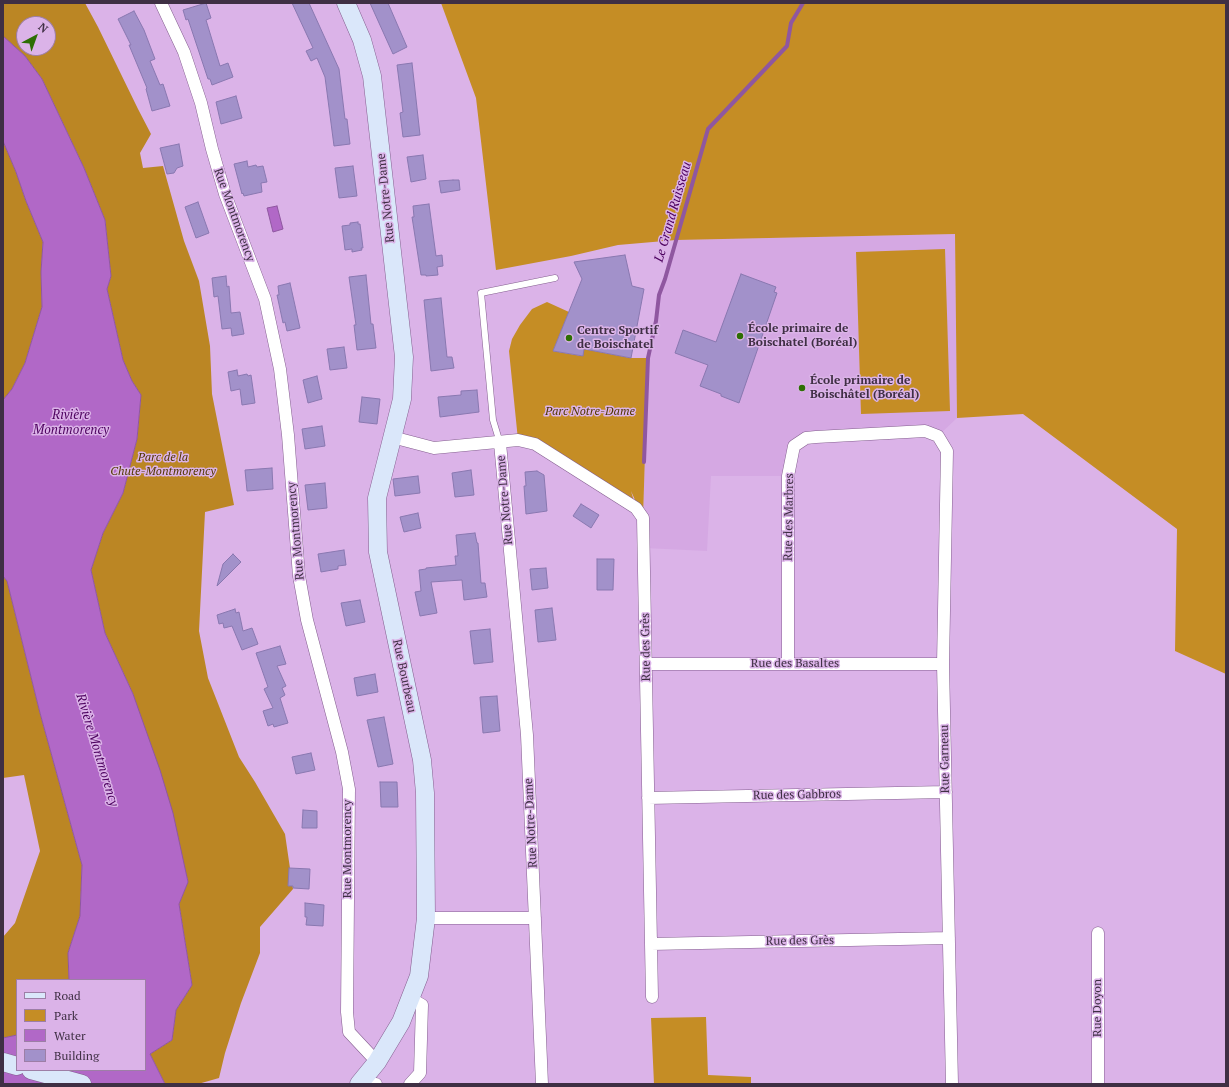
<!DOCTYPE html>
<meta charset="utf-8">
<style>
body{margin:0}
#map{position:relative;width:1229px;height:1087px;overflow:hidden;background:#dbb3e8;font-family:"PT Serif",serif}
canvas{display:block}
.frame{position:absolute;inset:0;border:4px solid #3f2f44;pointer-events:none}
.legend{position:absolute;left:16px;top:979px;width:130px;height:92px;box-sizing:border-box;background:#dbb3e8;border:1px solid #9d7ea6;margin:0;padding:5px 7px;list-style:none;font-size:12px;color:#3f2f44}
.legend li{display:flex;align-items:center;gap:8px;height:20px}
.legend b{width:20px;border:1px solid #9d7ea6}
.north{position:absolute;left:16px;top:16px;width:40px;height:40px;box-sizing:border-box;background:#dbb3e8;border:1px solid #9d7ea6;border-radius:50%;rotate:41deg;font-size:11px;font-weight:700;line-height:16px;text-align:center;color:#3f2f44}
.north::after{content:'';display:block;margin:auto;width:14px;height:18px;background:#2d6e04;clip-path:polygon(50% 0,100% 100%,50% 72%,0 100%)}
</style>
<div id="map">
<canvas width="1229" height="1087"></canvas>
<div class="frame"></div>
<ul class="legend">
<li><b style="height:5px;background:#dae7fa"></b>Road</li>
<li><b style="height:11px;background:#c58d25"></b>Park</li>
<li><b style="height:11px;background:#b168c7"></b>Water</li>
<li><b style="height:11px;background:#a291ca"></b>Building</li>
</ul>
<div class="north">N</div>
</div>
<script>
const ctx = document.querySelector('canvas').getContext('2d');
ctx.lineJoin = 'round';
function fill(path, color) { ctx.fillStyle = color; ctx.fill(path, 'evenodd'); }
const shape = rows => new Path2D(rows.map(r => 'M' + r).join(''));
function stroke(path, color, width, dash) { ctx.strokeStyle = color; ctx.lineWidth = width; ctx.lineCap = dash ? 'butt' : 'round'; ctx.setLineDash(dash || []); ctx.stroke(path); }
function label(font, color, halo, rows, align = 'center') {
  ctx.font = font + ' "PT Serif",serif'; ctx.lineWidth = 3; ctx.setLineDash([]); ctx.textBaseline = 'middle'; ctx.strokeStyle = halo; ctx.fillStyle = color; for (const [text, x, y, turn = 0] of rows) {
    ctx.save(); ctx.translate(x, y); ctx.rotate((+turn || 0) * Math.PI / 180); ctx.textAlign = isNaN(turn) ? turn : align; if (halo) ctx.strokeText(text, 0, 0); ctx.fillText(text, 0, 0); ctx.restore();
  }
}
const built = shape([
 [955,234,957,418,938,436,816,437,794,446,788,476,711,476,707,551,644,548,643,518,648,358,656,321,659,295,676,240]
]);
const green = shape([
 [441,3,1226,3,1226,674,1175,651,1177,529,1023,414,957,418,955,234,676,240,618,245,571,256,496,270,476,98],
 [945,249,950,411,861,414,856,252],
 [547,302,569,312,553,351,582,356,584,349,631,358,648,358,643,518,631,491,636,508,518,440,509,351,512,339,520,325,532,309],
 [706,1017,708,1075,751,1077,751,1084,654,1084,651,1018]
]);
const forest = shape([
 [3,3,85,3,98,27,138,109,151,134,140,153,143,168,163,166,184,241,199,281,210,346,212,394,234,505,205,512,199,631,208,678,239,757,255,782,285,834,293,889,260,927,260,953,241,1003,225,1053,219,1078,198,1084,165,1084,150,1054,172,1040,176,1010,192,985,179,904,188,881,133,694,105,633,91,570,103,533,123,493,137,439,141,395,132,381,123,360,107,289,111,276,105,220,84,168,42,79,25,56,3,36],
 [24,24,48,24,48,48,24,48],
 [3,141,16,172,26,201,43,242,41,272,42,307,25,363,12,389,3,400],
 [3,576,7,581,40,713,82,865,80,916,68,953,69,980,17,980,17,1035,3,1038,3,937,15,923,40,851,24,775,3,778]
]);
const water = shape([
 [3,36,25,56,42,79,84,168,105,220,111,276,107,289,123,360,132,381,141,395,137,439,123,493,103,533,91,570,105,633,133,694,160,770,173,813,188,882,179,904,192,985,176,1010,172,1040,150,1054,165,1084,3,1084,3,1038,17,1035,17,1070,145,1070,145,980,69,980,68,953,80,916,82,865,40,713,7,581,3,576,3,400,12,389,25,363,42,307,41,272,43,242,26,201,16,172,3,141,3,36],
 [277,206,283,229,273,232,267,208,277,206]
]);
const stream = shape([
 [644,462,648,358,656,321,659,295,665,279,708,129,787,46,791,23,803,3]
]);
const building = shape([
 [206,3,211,18,206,20,220,66,228,63,233,77,212,85,210,79,208,79,188,19,186,20,183,10,206,3],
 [292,3,309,3,339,69,345,119,347,119,350,144,334,146,325,77,317,58,311,61,306,51,313,48,292,3],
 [370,3,388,3,407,47,393,54,370,3],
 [134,11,144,30,155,59,150,61,160,85,163,84,170,106,152,111,146,89,147,88,129,45,131,45,118,19,134,11],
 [412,63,420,135,403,137,400,113,403,112,397,65,412,63],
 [236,96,242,118,221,124,216,102,236,96],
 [179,144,183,166,177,168,174,173,167,174,160,148,179,144],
 [423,155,426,179,411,182,407,157,423,155],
 [247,161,248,167,256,165,257,167,263,166,267,182,261,183,262,192,244,196,243,193,242,194,234,164,247,161],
 [353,166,357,196,339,198,335,168,353,166],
 [453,180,459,180,460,190,441,193,439,181,453,180],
 [198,202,209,233,196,238,185,207,198,202],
 [429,204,436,256,442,255,443,266,437,267,438,275,426,276,426,275,421,275,412,217,414,217,413,206,429,204],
 [358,222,358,224,360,224,363,248,361,248,362,250,352,252,352,249,345,250,342,226,350,225,350,223,358,222],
 [625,255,632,286,644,289,631,358,584,349,583,356,553,351,582,279,574,262,625,255],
 [741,274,776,287,774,292,777,293,739,403,721,396,721,394,700,386,708,365,675,353,683,330,716,342,741,274],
 [366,275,371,324,373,324,376,348,357,350,354,325,356,325,349,277,366,275],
 [226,276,227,287,229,286,231,313,240,312,244,334,232,336,231,328,222,329,218,296,214,297,212,278,226,276],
 [290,283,300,328,287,331,285,322,283,323,277,295,279,295,278,286,290,283],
 [441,298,447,357,452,357,454,368,431,371,424,300,441,298],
 [344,347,347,368,330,370,327,349,344,347],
 [237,370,238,376,247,374,248,376,251,375,255,403,242,405,240,389,231,391,228,372,237,370],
 [317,376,322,399,308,403,303,380,317,376],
 [477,390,479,412,440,417,438,397,461,395,461,391,477,390],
 [362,397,380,399,377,424,359,422,362,397],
 [322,426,325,446,305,449,302,429,322,426],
 [272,468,273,489,247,491,245,470,272,468],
 [471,470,474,495,455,497,452,473,471,470],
 [537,471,544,475,547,511,526,514,524,486,526,486,525,472,537,471],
 [418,476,420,493,395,496,393,479,418,476],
 [325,483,327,508,308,510,305,485,325,483],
 [581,504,599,515,591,528,573,516,581,504],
 [418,513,421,528,404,532,400,517,418,513],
 [475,533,477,543,478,543,481,583,485,583,487,597,464,600,462,580,431,582,437,613,420,616,415,592,421,591,419,570,426,569,426,568,456,565,455,556,458,556,456,535,475,533],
 [344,550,346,565,338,566,338,569,321,572,318,554,344,550],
 [233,554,241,562,217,586,223,564,233,554],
 [597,559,614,559,613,590,597,590,597,559],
 [546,568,548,588,532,590,530,569,546,568],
 [360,600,365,622,346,626,341,603,360,600],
 [552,608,556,640,538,642,535,610,552,608],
 [235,609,236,613,239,612,243,631,252,628,258,644,242,650,232,626,224,628,223,623,219,624,217,615,235,609],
 [490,629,493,662,474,664,470,631,490,629],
 [280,646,286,664,277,666,286,686,282,688,285,695,280,698,288,723,274,727,273,724,268,726,263,711,273,708,264,689,268,687,256,653,280,646],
 [375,674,378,692,357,696,354,678,375,674],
 [497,696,500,731,483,733,480,697,497,696],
 [384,717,393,764,378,767,367,720,384,717],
 [311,753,315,770,296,774,292,757,311,753],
 [380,782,397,782,398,807,381,807,380,782],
 [303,810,317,811,317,828,302,828,303,810],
 [289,868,310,869,309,889,293,888,293,886,288,886,289,868],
 [305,903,324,905,323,926,306,925,307,917,305,917,305,903]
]);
const lane = shape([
 [500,443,493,420,481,293,555,278]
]);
const street = shape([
 [161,3,184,52,201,103,212,149,225,194,265,299,280,369,288,435,299,576,307,620,342,752,349,789,347,1012,349,1032,377,1062],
 [392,437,434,448,518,440,535,444,636,508,643,518,652,997],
 [500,443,527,735,542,1084],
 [646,664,943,664],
 [788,664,788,476,794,446,806,438,816,437,925,431,938,436,947,451,943,664,952,1084],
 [648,798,946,792],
 [426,918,535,918],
 [651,944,949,938],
 [410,998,422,1005,420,1073,410,1084],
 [360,1083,376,1084],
 [1098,1084,1098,933]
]);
const secondary = shape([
 [346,3,362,40,372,76,404,357,402,399,377,498,378,552,422,760,425,793,426,918,419,976,401,1022,377,1062,359,1084],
 [3,1062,17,1066],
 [31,1070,82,1084]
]);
const markers = [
 [740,336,4,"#2d6e04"],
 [569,338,4,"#2d6e04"],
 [802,388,4,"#2d6e04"]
];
const streetNames = [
 ["Rue Notre-Dame",386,198,-96],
 ["Rue Montmorency",234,215,70],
 ["Rue Notre-Dame",505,500,-95],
 ["Rue des Marbres",789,517,-89],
 ["Rue Montmorency",296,531,-95],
 ["Rue des Grès",646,647,-91],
 ["Rue des Basaltes",795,664],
 ["Rue Bourbeau",404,676,78],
 ["Rue Garneau",945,759,-91],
 ["Rue des Gabbros",797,795,-1],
 ["Rue Notre-Dame",531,823,-93],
 ["Rue Montmorency",348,849,-90],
 ["Rue des Grès",800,941,-1],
 ["Rue Doyon",1098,1008,-90]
];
const poiNames = [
 ["École primaire de",748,329],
 ["Boischatel (Boréal)",748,343],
 ["Centre Sportif",577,331],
 ["de Boischatel",577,345],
 ["École primaire de",810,381],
 ["Boischâtel (Boréal)",810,395]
];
const parkNames = [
 ["Parc Notre-Dame",590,412],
 ["Parc de la",163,458],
 ["Chute-Montmorency",163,472]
];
const waterNames = [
 ["Le Grand Ruisseau",673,212,-74],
 ["Rivière",71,415],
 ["Montmorency",71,430],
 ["Rivière Montmorency",97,750,73]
];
fill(built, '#d5a8e3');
fill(green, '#c58d25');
fill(forest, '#bb8624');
fill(water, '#b168c7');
stroke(water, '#8f57a0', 1);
stroke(stream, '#8f57a0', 4);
fill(building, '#a291ca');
stroke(building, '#8978b0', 1);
stroke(lane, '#845f8f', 7);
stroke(street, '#845f8f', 13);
stroke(secondary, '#845f8f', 19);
stroke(lane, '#fff', 6);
stroke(street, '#fff', 12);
stroke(secondary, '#dae7fa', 18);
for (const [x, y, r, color] of markers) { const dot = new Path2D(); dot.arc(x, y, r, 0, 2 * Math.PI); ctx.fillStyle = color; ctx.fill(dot); stroke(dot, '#dbb3e8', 1.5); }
label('12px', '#3f2f44', '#dbb3e8', streetNames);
label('bold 12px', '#3f2f44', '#dbb3e8', poiNames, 'left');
label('italic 12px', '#523701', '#dbb3e8', parkNames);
label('italic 13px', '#4c005e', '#dbb3e8', waterNames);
</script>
